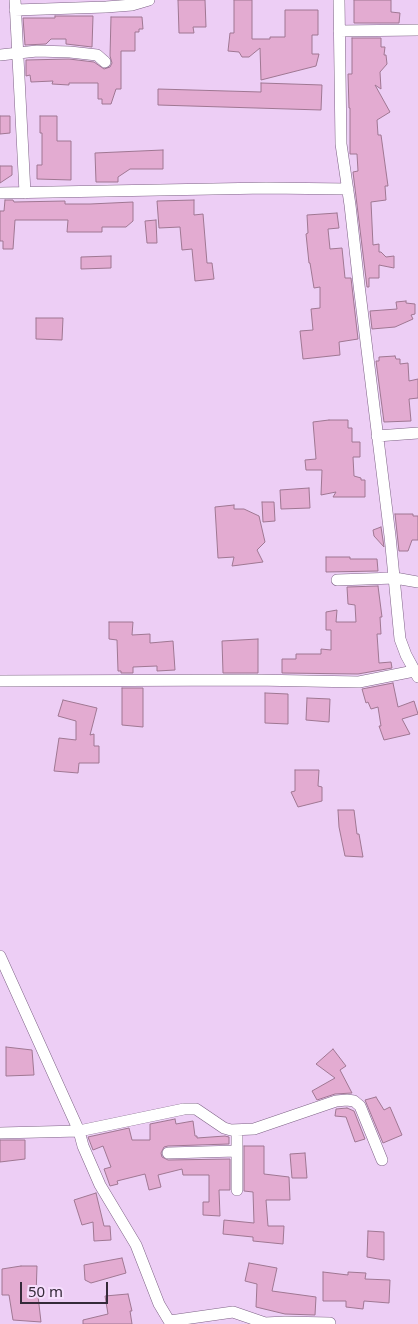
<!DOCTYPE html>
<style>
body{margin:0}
#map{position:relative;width:418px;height:1324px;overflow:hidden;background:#edcef5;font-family:"Noto Sans",sans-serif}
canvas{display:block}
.scale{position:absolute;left:20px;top:1282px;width:88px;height:22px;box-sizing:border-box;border:2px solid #352a39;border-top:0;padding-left:6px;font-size:15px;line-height:18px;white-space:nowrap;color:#352a39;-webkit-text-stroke:4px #f6defd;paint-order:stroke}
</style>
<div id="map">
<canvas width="418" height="1324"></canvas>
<div class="scale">50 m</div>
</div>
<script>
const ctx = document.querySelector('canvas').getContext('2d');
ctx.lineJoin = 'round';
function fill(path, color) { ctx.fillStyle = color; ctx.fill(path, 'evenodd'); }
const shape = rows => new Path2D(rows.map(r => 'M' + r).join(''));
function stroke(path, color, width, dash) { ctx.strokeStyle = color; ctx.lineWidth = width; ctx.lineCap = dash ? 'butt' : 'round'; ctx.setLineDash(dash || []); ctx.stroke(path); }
const building = shape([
 [178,0,205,0,206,27,193,27,194,33,179,33,178,0],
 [234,0,252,0,252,39,270,39,270,37,285,37,285,10,318,10,318,35,312,35,312,54,319,54,316,66,261,80,260,48,249,57,242,57,239,52,228,51,230,33,234,33,234,0],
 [354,0,391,0,391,12,400,13,399,23,354,23,354,0],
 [55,16,93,16,92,47,66,44,66,39,51,39,46,44,25,45,23,18,55,18,55,16],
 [111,17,142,17,143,29,139,29,139,32,135,32,135,51,121,51,121,89,116,89,111,104,102,104,102,99,98,99,98,83,69,83,69,85,52,84,53,81,31,82,30,75,26,76,26,60,69,59,94,62,104,69,110,67,112,63,110,56,111,17],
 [352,38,381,38,381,47,385,47,384,55,386,55,387,64,380,72,381,89,375,85,390,112,377,120,378,135,381,135,388,186,385,186,386,200,371,202,373,245,379,244,379,252,381,252,386,257,394,256,394,268,379,265,379,278,369,278,369,287,367,287,353,172,358,171,357,154,350,154,350,108,349,108,348,74,352,74,352,38],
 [261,83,322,85,321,110,158,105,158,89,261,92,261,83],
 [0,116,10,116,10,133,0,134,0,116],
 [40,116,57,116,57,141,71,141,71,180,37,179,37,165,42,165,42,133,40,133,40,116],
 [163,150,163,169,130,169,118,177,118,182,96,182,95,153,163,150],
 [0,166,12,166,12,175,0,183,0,166],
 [5,200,13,200,14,202,65,201,65,204,90,204,133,202,133,221,126,227,102,227,102,232,67,232,68,220,15,220,13,249,3,249,3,241,0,241,0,211,4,211,5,200],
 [194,200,194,215,203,214,207,263,212,263,214,279,195,281,192,249,182,250,180,227,159,228,157,201,194,200],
 [337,213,339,228,328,229,330,249,342,248,345,278,351,278,358,339,339,342,340,355,303,359,300,331,313,330,311,309,320,308,320,287,314,288,310,263,309,263,306,234,308,233,307,215,337,213],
 [156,220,157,243,147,243,145,221,156,220],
 [111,256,111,268,81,269,81,257,111,256],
 [406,301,406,303,415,304,415,314,411,315,413,319,395,327,372,329,370,311,397,309,396,302,406,301],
 [36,318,63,318,62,340,36,339,36,318],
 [395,356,396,359,400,359,400,364,408,363,409,381,418,379,418,398,409,399,411,421,384,422,376,361,379,361,379,357,395,356],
 [329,420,348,420,348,428,352,428,352,442,360,442,360,457,353,457,354,476,361,478,361,480,365,480,365,497,333,497,336,492,321,495,322,470,306,470,305,460,316,459,313,422,329,420],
 [309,488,310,508,281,509,280,490,309,488],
 [262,502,274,502,275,521,263,522,262,502],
 [234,505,234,509,244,509,259,516,265,542,257,550,263,562,232,566,234,557,218,558,215,507,234,505],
 [395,514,413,514,413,516,418,516,418,540,412,540,408,551,399,551,395,514],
 [381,527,384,547,374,536,373,530,381,527],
 [326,557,350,557,350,559,377,559,378,571,326,572,326,557],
 [378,586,382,617,380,617,381,634,377,634,379,663,391,662,392,668,358,674,282,673,282,659,296,659,296,654,321,654,321,649,331,650,331,630,326,630,326,612,337,610,336,622,356,622,355,605,348,604,347,587,378,586],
 [109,622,133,622,132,635,150,634,150,643,173,641,175,670,157,671,157,666,133,667,133,673,121,673,121,671,118,671,117,640,109,639,109,622],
 [258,639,258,673,223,673,222,641,258,639],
 [393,683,398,707,414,701,418,714,402,719,410,734,384,740,379,726,381,726,378,707,371,709,368,702,366,703,362,689,393,683],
 [122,688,143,688,143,727,122,725,122,688],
 [265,693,288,694,288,724,265,723,265,693],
 [307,698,330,699,329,722,306,720,307,698],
 [63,700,97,708,90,735,94,734,94,746,99,746,99,763,79,763,78,773,54,771,59,738,76,740,76,721,58,716,63,700],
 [295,770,319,770,318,786,322,787,322,801,298,807,291,792,295,791,295,770],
 [338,810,354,810,357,834,359,834,363,857,345,856,339,827,338,810],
 [6,1047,32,1050,34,1075,6,1076,6,1047],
 [333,1049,346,1066,340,1070,352,1093,335,1094,317,1100,312,1091,335,1078,316,1064,333,1049],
 [376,1097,384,1110,390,1107,402,1135,383,1143,365,1100,376,1097],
 [347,1108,354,1111,365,1139,355,1142,346,1117,335,1116,336,1109,347,1108],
 [175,1119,176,1124,193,1121,195,1136,197,1136,197,1138,225,1136,229,1137,229,1144,168,1146,164,1147,161,1153,162,1157,168,1160,230,1159,230,1190,219,1190,220,1216,203,1215,203,1202,209,1202,209,1175,183,1175,182,1169,158,1175,161,1187,149,1190,145,1174,117,1181,118,1184,110,1186,104,1169,111,1167,103,1146,93,1150,88,1137,129,1128,132,1140,150,1140,150,1124,175,1119],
 [0,1140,25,1140,25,1159,0,1162,0,1140],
 [244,1146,264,1146,264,1174,289,1177,290,1200,266,1200,268,1226,284,1226,283,1244,253,1241,253,1237,223,1234,224,1220,254,1223,253,1192,244,1191,244,1146],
 [305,1153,307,1178,292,1178,290,1154,305,1153],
 [96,1193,104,1226,110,1226,111,1240,94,1241,93,1222,82,1225,74,1200,96,1193],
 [368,1231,384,1232,384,1260,367,1257,368,1231],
 [122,1258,126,1273,91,1283,85,1280,84,1265,122,1258],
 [249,1263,277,1268,272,1291,316,1297,315,1315,285,1314,256,1307,257,1284,245,1281,249,1263],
 [21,1266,37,1266,36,1296,38,1296,41,1322,13,1320,9,1295,2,1295,2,1269,21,1266],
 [323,1272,348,1275,348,1272,366,1273,365,1279,390,1280,389,1303,364,1301,363,1309,346,1307,346,1301,323,1301,323,1272],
 [128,1294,132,1311,130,1311,132,1324,83,1324,83,1320,108,1314,105,1296,128,1294]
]);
const street = shape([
 [15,0,25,193],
 [339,0,341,144,350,205,359,285,390,536,400,639,406,655,418,677],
 [15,10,106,7,132,5,149,0],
 [339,31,418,30],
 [0,55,37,51,70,52,97,55,105,62],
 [0,193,266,188,348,189],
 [377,436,418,433],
 [337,580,395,578,418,582],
 [0,681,255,680,359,682,414,671],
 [0,956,79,1131,83,1146,100,1185,136,1245,159,1304,171,1324],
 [237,1130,237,1190],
 [0,1133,79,1131,184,1109,196,1109,224,1128,231,1130,254,1129,336,1101,347,1100,354,1101,360,1106,382,1160],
 [168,1153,236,1151],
 [170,1321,233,1312,265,1323,285,1322,330,1323]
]);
fill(building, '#e3abd1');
stroke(building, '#9f7792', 1);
stroke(street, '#7e6386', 12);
stroke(street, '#fff', 11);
</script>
